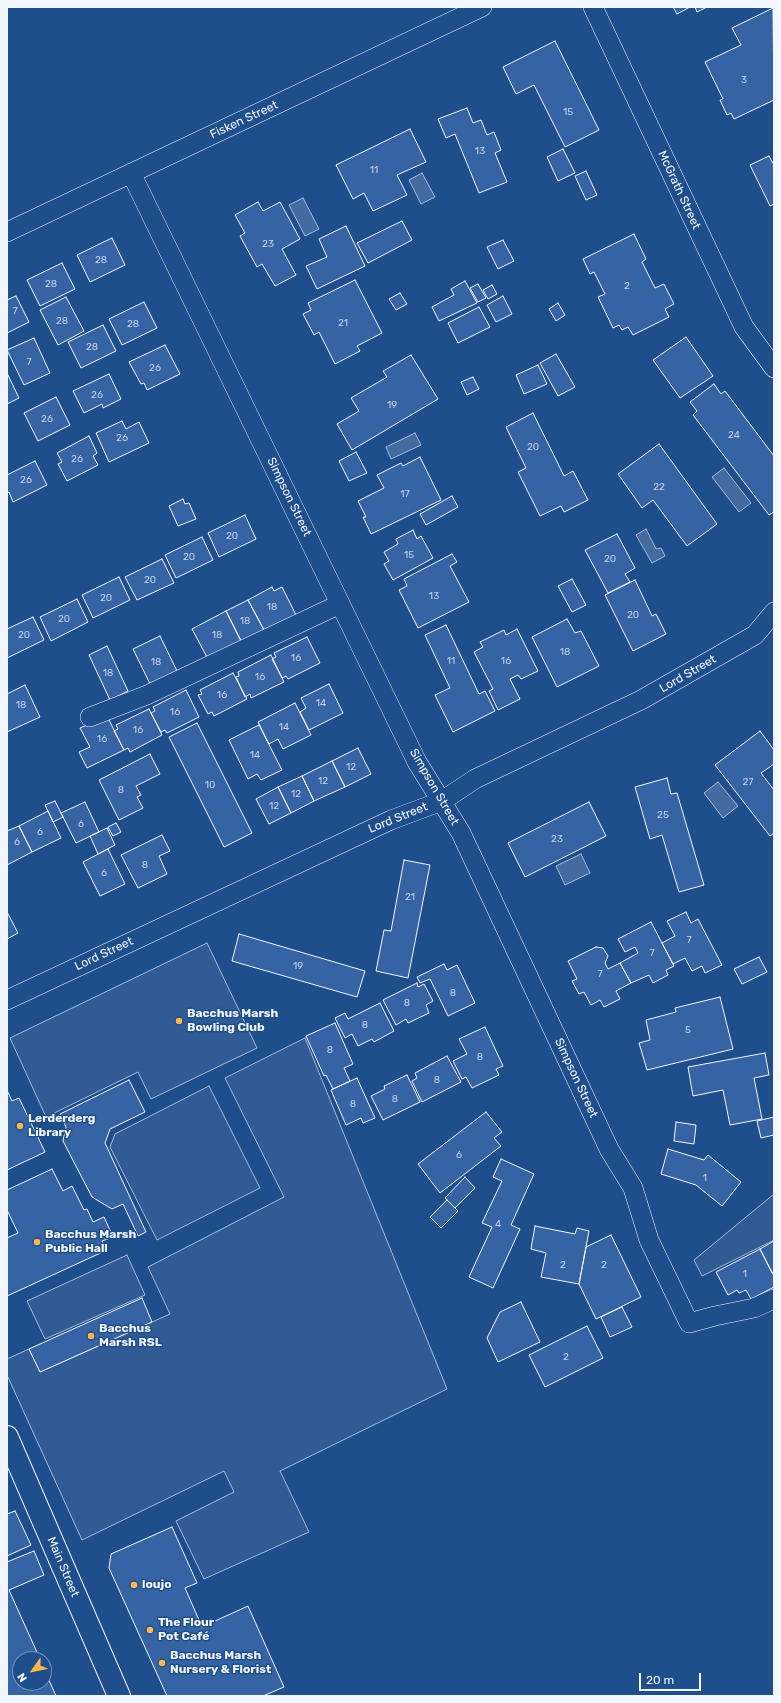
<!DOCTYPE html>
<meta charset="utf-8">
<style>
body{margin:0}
#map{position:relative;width:781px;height:1703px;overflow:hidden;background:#1f4e8c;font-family:Rubik,sans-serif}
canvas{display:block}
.frame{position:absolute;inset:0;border:8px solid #f2f6ff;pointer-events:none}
.north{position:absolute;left:12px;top:1651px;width:40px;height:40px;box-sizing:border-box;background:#1f4e8c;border:1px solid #7391ba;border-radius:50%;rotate:237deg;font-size:11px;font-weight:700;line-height:16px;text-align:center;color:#f2f6ff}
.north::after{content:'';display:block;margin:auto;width:14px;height:18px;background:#ffb74d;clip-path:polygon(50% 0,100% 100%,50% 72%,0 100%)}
.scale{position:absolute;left:639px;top:1673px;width:62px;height:18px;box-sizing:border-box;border:2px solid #f2f6ff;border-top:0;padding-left:5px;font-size:12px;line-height:14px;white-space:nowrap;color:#f2f6ff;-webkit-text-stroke:3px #1f4e8c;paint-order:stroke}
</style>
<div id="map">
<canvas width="781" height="1703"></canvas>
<div class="frame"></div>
<div class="north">N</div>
<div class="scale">20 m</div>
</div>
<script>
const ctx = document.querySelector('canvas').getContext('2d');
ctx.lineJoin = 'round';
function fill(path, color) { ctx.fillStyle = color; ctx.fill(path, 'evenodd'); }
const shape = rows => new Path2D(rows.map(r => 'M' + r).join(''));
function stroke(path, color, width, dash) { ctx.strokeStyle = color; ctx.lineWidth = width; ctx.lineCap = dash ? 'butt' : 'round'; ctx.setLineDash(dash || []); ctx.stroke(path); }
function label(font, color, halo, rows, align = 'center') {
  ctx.font = font + ' Rubik,sans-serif'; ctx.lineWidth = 3; ctx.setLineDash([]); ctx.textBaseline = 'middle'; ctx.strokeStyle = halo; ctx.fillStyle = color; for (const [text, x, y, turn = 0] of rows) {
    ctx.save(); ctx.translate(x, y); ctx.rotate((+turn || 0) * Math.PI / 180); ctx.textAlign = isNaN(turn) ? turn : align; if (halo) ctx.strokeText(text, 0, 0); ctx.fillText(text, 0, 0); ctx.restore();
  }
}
const built = shape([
 [207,943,257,1048,151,1099,138,1072,46,1117,10,1038,207,943],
 [305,1038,447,1389,280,1471,309,1532,204,1579,176,1521,234,1492,224,1471,82,1540,7,1375,7,1359,29,1349,40,1372,170,1314,148,1267,284,1197,225,1078,305,1038],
 [209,1086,260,1188,157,1240,110,1147,115,1134,209,1086],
 [774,1194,774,1240,702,1276,694,1260,774,1194],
 [127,1255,145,1295,45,1339,27,1301,127,1255]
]);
const water = shape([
 [422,173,435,197,421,204,409,180,422,173],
 [303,198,319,229,305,236,289,205,303,198],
 [415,433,421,445,391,459,386,447,415,433],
 [724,468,751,503,739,512,712,477,724,468],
 [646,529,656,549,661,548,665,556,652,563,636,535,646,529],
 [718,782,738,806,723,818,704,793,718,782],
 [581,854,590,873,565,885,556,866,581,854]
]);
const building = shape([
 [673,7,690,7,677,14,673,7],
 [695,7,707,7,697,12,695,7],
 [773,8,774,100,734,119,731,113,727,115,720,100,723,99,705,62,741,45,732,28,773,8],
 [555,41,599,130,565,147,534,85,516,94,503,67,555,41],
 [467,108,473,123,481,120,487,135,494,132,501,150,495,153,507,182,479,193,455,134,446,138,438,119,467,108],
 [410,129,426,162,397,175,407,195,373,211,364,193,353,199,336,165,410,129],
 [563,149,575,173,558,181,547,157,563,149],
 [769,156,774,165,774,204,770,206,750,165,769,156],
 [586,171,597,195,586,200,575,176,586,171],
 [258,202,263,211,280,202,300,239,282,249,296,275,275,286,262,264,257,267,240,236,245,233,235,215,258,202],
 [402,221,412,240,368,263,357,243,402,221],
 [346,226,365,266,317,289,306,266,327,257,319,239,346,226],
 [634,234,646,259,642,262,655,288,664,284,674,304,665,309,669,317,633,335,628,327,622,330,619,325,613,328,598,297,605,294,594,272,590,274,583,259,634,234],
 [112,238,125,265,90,282,77,255,112,238],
 [503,240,514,261,498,269,487,247,503,240],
 [62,263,75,289,40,306,27,280,62,263],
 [355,280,382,333,357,346,360,351,335,364,319,332,314,335,303,314,311,310,308,303,355,280],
 [465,281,477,303,439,321,432,307,454,295,451,289,465,281],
 [478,284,486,298,478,302,470,288,478,284],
 [492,285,497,294,488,299,483,290,492,285],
 [400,293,407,304,396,310,389,299,400,293],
 [16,296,29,322,7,333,7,300,16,296],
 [503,296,512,314,496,322,487,305,503,296],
 [66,297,84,331,58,345,40,310,66,297],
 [144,302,157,328,122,345,109,319,144,302],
 [558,303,565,315,556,321,549,309,558,303],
 [479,307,490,327,458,343,448,323,479,307],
 [103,325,116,351,81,368,68,342,103,325],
 [686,337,713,376,680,398,653,360,686,337],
 [34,338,50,373,24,385,7,350,34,338],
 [165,345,180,374,147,390,144,383,141,384,129,362,165,345],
 [556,354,575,387,558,396,540,363,556,354],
 [411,355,438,399,352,450,337,424,359,411,351,398,387,377,383,371,411,355],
 [538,365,547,384,524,394,516,375,538,365],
 [7,373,19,398,7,404,7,373],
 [109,374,121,399,103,408,102,404,84,413,73,391,109,374],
 [473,377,479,389,467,395,461,382,473,377],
 [714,384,721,394,725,391,774,456,774,512,769,515,693,415,697,411,690,402,714,384],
 [56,397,70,425,38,441,24,413,56,397],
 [533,413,564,476,573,471,588,500,564,512,561,506,540,516,518,472,526,468,506,427,533,413],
 [122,421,126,429,139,422,149,443,109,462,96,433,122,421],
 [89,436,97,453,93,456,98,465,67,481,58,464,62,462,57,453,89,436],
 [659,444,717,524,687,546,653,500,642,508,618,474,659,444],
 [356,452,367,473,349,481,339,461,356,452],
 [420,457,441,500,371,534,363,517,366,517,358,501,384,488,377,475,401,463,403,466,420,457],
 [35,461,47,485,13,502,9,492,7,493,7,475,35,461],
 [452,496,458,507,426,525,420,514,452,496],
 [183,499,185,504,189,503,196,519,178,526,169,506,183,499],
 [245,515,256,539,219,557,208,533,245,515],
 [413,530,417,539,421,536,433,558,393,580,384,564,389,561,384,552,398,544,396,539,413,530],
 [617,534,635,568,625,574,630,582,608,593,585,550,617,534],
 [202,537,213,560,176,578,165,555,202,537],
 [452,554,457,562,450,566,469,602,418,628,399,590,407,586,404,579,452,554],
 [162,559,174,583,137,600,125,577,162,559],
 [119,577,130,600,93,618,82,595,119,577],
 [572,579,586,605,572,612,558,586,572,579],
 [635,580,652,616,656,614,666,634,633,651,605,595,635,580],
 [272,587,274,591,282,587,296,615,264,630,248,600,272,587],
 [77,599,88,622,51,641,40,617,77,599],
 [248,600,264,630,241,641,226,611,248,600],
 [226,611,241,641,208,659,192,629,226,611],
 [33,617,44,640,7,658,7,629,33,617],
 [567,619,575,633,581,631,599,666,557,687,532,637,567,619],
 [446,625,479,694,485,691,495,711,453,732,435,695,450,688,425,635,446,625],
 [517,629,538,671,521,679,518,675,510,679,520,699,498,710,489,691,493,689,474,652,483,647,480,642,504,630,506,635,517,629],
 [160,636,179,675,152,688,133,649,160,636],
 [307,637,320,663,288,679,286,676,282,678,272,659,276,657,274,653,307,637],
 [107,646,128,691,110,700,89,655,107,646],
 [271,655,284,682,251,698,250,694,245,697,236,677,239,676,238,672,271,655],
 [233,673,247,699,214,716,212,712,208,714,198,695,202,694,200,690,233,673],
 [329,684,343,713,309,730,300,712,306,708,301,698,329,684],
 [25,685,40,717,7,732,7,694,25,685],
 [186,690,199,717,167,733,165,730,161,732,151,713,155,711,153,707,186,690],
 [295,703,311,735,283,749,278,739,269,744,258,722,295,703],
 [149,709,162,735,130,752,128,748,124,750,114,731,118,729,116,725,149,709],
 [107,716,124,750,87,768,79,752,90,747,80,728,107,716],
 [197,723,252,833,224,847,169,737,197,723],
 [259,725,282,770,261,780,257,774,248,779,229,740,259,725],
 [760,731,774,750,774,764,761,773,774,790,774,833,770,836,715,765,760,731],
 [358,748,371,774,345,787,332,761,358,748],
 [150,754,160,774,136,786,141,795,137,797,143,808,119,820,99,780,150,754],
 [332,761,345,787,314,801,302,776,332,761],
 [302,776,314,801,291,813,278,787,302,776],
 [667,778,671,794,677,793,704,885,679,892,662,835,650,839,635,787,667,778],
 [278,787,291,813,269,824,256,799,278,787],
 [55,801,63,817,53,822,45,805,55,801],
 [85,802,99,832,76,843,61,813,85,802],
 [589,802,606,836,525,877,508,843,589,802],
 [48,811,61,838,32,852,19,826,48,811],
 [116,823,121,832,113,836,108,827,116,823],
 [19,826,32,852,7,865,7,831,19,826],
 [107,828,115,845,98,854,90,836,107,828],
 [162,835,170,851,159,856,167,874,138,888,121,855,162,835],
 [108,849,125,884,100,896,83,862,108,849],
 [404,860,430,865,408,978,376,971,384,930,391,931,404,860],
 [7,912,18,933,7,939,7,912],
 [686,912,691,923,698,919,722,965,705,973,702,966,692,971,685,958,673,964,662,943,675,936,667,921,686,912],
 [651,922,674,966,666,970,668,975,653,983,649,975,631,983,620,963,638,953,635,947,625,952,618,939,651,922],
 [239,934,365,971,357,997,232,961,239,934],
 [596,947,603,948,608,956,605,963,608,969,620,963,631,983,616,991,620,999,604,1007,600,1000,591,1005,584,992,579,994,572,981,577,979,568,961,596,947],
 [759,957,767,972,742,984,734,969,759,957],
 [444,964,447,970,457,965,475,1003,448,1016,430,979,420,983,417,977,444,964],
 [417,983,418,987,424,984,433,1001,426,1005,429,1013,408,1023,406,1019,396,1025,383,1000,417,983],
 [720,997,733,1049,647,1070,639,1043,650,1040,646,1020,676,1012,675,1008,720,997],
 [380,1003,394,1031,374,1042,372,1039,358,1046,352,1034,345,1038,335,1018,345,1013,348,1019,380,1003],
 [335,1023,353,1064,344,1068,350,1081,333,1089,326,1075,324,1076,306,1036,335,1023],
 [485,1027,503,1066,496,1069,499,1075,472,1088,466,1077,462,1079,453,1061,467,1054,459,1039,485,1027],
 [765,1053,769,1075,754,1078,762,1119,730,1125,723,1090,693,1096,688,1067,765,1053],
 [447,1056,461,1082,422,1102,412,1081,417,1078,415,1073,447,1056],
 [407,1075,420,1102,383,1120,371,1096,385,1089,384,1086,407,1075],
 [357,1078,375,1118,363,1123,361,1118,346,1125,331,1090,357,1078],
 [129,1080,145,1112,110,1129,105,1143,146,1232,138,1236,123,1204,112,1209,92,1197,63,1141,66,1127,60,1114,129,1080],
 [7,1090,12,1101,19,1098,45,1152,7,1170,7,1090],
 [486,1112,502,1132,494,1138,501,1146,440,1193,418,1164,486,1112],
 [774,1117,774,1135,761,1138,757,1121,774,1117],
 [676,1122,696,1125,694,1144,674,1141,676,1122],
 [668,1149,704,1160,708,1155,741,1182,722,1206,696,1185,661,1174,668,1149],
 [501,1159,534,1174,511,1225,520,1229,493,1288,469,1277,492,1227,482,1223,502,1181,493,1177,501,1159],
 [52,1169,63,1191,72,1186,84,1210,87,1209,93,1222,104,1217,113,1237,102,1241,107,1250,7,1296,7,1238,18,1233,7,1210,7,1190,52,1169],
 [465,1177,475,1188,455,1208,445,1198,465,1177],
 [447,1200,458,1211,441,1228,430,1217,447,1200],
 [535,1226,575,1234,577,1228,589,1231,579,1284,541,1277,546,1253,531,1249,535,1226],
 [611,1235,641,1297,596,1319,579,1284,586,1247,611,1235],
 [774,1241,774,1272,772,1273,760,1249,774,1241],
 [760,1249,774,1276,774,1287,751,1299,746,1290,739,1293,737,1290,728,1295,716,1272,760,1249],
 [142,1298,152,1322,40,1372,29,1349,142,1298],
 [521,1302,540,1342,498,1362,487,1338,500,1312,521,1302],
 [622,1307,632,1327,610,1337,601,1317,622,1307],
 [587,1326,603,1358,545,1387,529,1355,587,1326],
 [15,1511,31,1545,7,1556,7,1514,15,1511],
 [172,1527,197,1583,185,1588,202,1627,248,1606,284,1687,263,1696,167,1696,109,1568,111,1554,172,1527],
 [34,1551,44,1575,9,1590,40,1659,20,1659,20,1683,44,1683,44,1669,56,1696,7,1696,7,1562,34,1551]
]);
const street = shape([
 [593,7,744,327,774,368],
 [131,173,417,762,461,833,609,1149,633,1188,649,1240,689,1323,715,1316,754,1308,774,1299],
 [7,232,482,7],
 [90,717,147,695,340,604],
 [7,1000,391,820,442,801,475,779,641,700,755,635,774,612]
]);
const secondary = shape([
 [7,1437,119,1696]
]);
const markers = [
 [179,1021,4,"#ffb74d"],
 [20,1126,4,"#ffb74d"],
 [37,1242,4,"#ffb74d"],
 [91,1336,4,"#ffb74d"],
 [134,1585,4,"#ffb74d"],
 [150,1630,4,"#ffb74d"],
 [162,1663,4,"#ffb74d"]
];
const numberNames = [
 ["3",744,80],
 ["15",568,112],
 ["13",480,151],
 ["11",374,170],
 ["23",268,244],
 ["28",101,260],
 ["28",51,284],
 ["2",627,286],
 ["7",15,311],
 ["28",62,321],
 ["21",343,323],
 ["28",133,324],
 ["28",92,347],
 ["7",29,362],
 ["26",155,368],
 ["26",97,395],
 ["19",392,405],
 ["26",47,419],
 ["24",734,435],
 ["26",122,438],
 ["20",533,447],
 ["26",77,459],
 ["26",26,480],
 ["22",659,487],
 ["17",405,494],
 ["20",232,536],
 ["15",409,555],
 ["20",189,557],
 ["20",610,559],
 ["20",150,580],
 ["13",434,596],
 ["20",106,598],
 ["18",272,607],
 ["20",633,615],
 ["20",64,619],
 ["18",245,621],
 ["20",24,635],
 ["18",217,635],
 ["18",565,652],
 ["16",296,658],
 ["11",451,661],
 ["16",506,661],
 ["18",156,662],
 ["18",108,673],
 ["16",260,677],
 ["16",222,695],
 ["14",321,703],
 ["18",21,705],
 ["16",175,712],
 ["14",284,727],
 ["16",138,730],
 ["16",102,739],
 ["14",255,755],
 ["12",351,767],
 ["12",323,781],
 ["27",748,782],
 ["10",210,785],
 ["8",121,790],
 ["12",296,794],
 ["12",274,806],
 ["25",663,815],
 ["6",81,824],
 ["6",40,832],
 ["23",557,839],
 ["6",17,842],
 ["8",145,865],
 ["6",104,873],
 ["21",410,897],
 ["7",689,940],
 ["7",652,953],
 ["19",298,966],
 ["7",600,974],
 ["8",453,993],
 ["8",407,1003],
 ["8",365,1025],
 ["5",688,1030],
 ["8",330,1050],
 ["8",480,1057],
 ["8",437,1080],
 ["8",395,1099],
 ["8",353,1104],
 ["6",459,1155],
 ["1",705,1178],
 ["4",498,1224],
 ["2",563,1265],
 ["2",604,1265],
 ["1",745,1274],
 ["2",566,1357]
];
const streetNames = [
 ["Fisken Street",244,120,-25],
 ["McGrath Street",679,190,65],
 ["Simpson Street",289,497,64],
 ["Lord Street",688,674,-30],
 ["Simpson Street",434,787,60],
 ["Lord Street",398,818,-22],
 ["Lord Street",104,954,-25],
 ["Simpson Street",576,1078,65],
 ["Main Street",63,1567,67]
];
const poiNames = [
 ["Bacchus Marsh",187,1014],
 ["Bowling Club",187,1028],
 ["Lerderderg",28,1119],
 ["Library",28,1133],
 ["Bacchus Marsh",45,1235],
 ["Public Hall",45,1249],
 ["Bacchus",99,1329],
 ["Marsh RSL",99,1343],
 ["loujo",142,1585],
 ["The Flour",158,1623],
 ["Pot Café",158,1637],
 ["Bacchus Marsh",170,1656],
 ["Nursery & Florist",170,1670]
];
fill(built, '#305b95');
stroke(built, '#a8bbd7', 1);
fill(water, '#446ba0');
stroke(water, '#a8bbd7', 1);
fill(building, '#3563a3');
stroke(building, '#f2f6ff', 1);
stroke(street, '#f2f6ff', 20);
stroke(secondary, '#f2f6ff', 24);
stroke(street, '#1f4e8c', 19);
stroke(secondary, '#1f4e8c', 22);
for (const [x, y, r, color] of markers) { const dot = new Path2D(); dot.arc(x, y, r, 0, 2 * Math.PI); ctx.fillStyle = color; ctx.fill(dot); stroke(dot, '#1f4e8c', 1.5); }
label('10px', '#c3d1e8', null, numberNames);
label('12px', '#f2f6ff', '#1f4e8c', streetNames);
label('bold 12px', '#f2f6ff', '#1f4e8c', poiNames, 'left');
</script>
